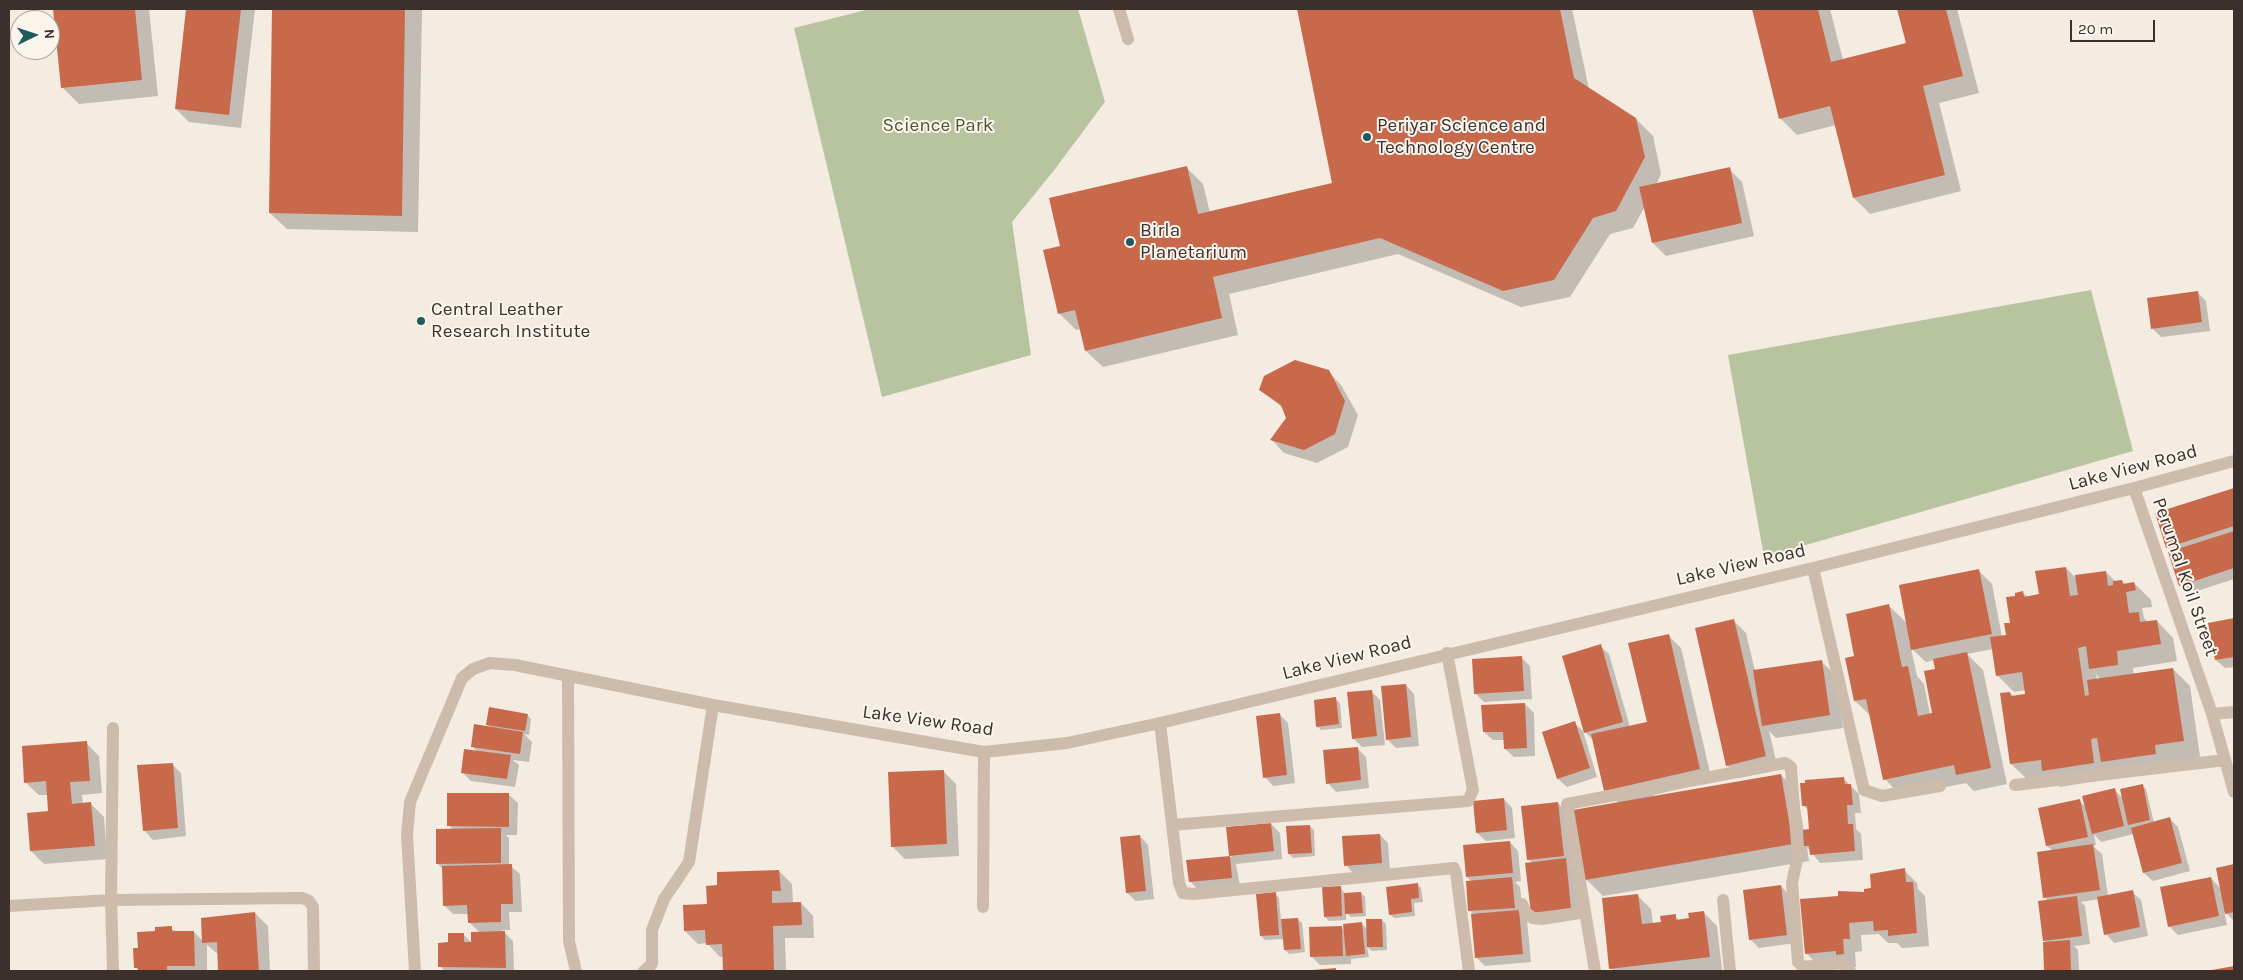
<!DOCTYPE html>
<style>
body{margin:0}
#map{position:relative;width:2243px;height:980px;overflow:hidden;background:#f4ebe1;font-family:Karla,sans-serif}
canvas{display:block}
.frame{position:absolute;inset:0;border:10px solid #3b302b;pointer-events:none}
.north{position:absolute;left:10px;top:10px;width:50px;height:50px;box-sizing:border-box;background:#fbf5ee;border:1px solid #aea6a0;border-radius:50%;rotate:86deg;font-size:14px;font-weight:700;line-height:20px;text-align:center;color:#3b302b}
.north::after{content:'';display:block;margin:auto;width:18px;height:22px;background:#1f5a5e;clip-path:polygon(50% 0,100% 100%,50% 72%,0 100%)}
.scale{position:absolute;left:2070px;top:20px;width:85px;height:22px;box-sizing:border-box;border:2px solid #3b302b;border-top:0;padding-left:6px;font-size:15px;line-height:18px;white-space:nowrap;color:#3b302b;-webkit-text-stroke:4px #fbf5ee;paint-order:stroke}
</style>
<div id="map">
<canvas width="2243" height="980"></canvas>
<div class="frame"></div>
<div class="north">N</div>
<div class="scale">20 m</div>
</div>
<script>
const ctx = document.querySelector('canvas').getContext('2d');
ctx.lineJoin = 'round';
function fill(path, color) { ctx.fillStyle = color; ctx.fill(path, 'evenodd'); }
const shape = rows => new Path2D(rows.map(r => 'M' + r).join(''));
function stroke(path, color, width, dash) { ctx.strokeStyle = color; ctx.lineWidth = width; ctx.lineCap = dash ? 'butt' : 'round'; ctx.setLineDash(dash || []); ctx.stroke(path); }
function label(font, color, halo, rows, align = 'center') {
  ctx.font = font + ' Karla,sans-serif'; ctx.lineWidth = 4; ctx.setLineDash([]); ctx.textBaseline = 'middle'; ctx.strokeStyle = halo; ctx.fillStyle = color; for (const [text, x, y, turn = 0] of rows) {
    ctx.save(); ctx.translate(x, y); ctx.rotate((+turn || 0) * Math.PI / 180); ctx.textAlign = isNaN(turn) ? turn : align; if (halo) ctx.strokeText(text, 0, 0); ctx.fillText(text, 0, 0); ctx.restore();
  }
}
const green = shape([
 [870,9,1078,9,1105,102,1055,169,1012,222,1031,355,882,397,794,28],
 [2091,290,2133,451,1764,557,1728,355]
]);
const shadow = shape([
 [55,9,149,9,158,96,79,104,62,87],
 [187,9,255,9,241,128,189,122,176,109],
 [274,9,422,9,418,232,287,229,270,213],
 [1298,9,1572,9,1589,89,1636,119,1653,136,1661,174,1656,185,1729,169,1742,182,1754,236,1666,256,1653,243,1645,206,1633,228,1610,234,1570,297,1521,307,1398,254,1229,294,1238,335,1103,367,1086,351,1081,329,1076,330,1059,313,1061,247,1186,167,1203,184,1210,213,1334,184],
 [1753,9,1830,9,1843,60,1907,44,1898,9,1957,9,1979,93,1939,103,1961,191,1870,214,1854,198,1836,125,1797,135,1780,118],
 [2197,292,2206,301,2210,331,2161,337,2153,329],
 [1328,371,1341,385,1358,415,1348,447,1317,463,1284,453,1272,440,1287,418,1284,409,1260,389],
 [2234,489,2234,579,2188,594,2180,585,2173,552,2167,547,2157,514],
 [2066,568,2077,579,2106,572,2116,582,2122,581,2126,585,2134,583,2151,600,2152,607,2142,608,2144,618,2148,622,2157,621,2173,638,2177,661,2133,668,2134,675,2173,669,2190,686,2200,757,2110,779,2060,787,2050,777,2028,780,2011,764,2010,693,2014,697,2026,695,2026,690,2014,692,1997,675,1993,649,1967,654,1983,670,2007,784,1974,791,1966,783,1901,796,1885,779,1872,717,1855,701,1856,657,1889,606,1908,624,1979,571,1992,584,2002,637,2007,636,2017,597,2023,593,2028,597,2040,595],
 [1911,648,1926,662,1934,660,1936,670,1934,714,1930,714,1924,684,1917,676],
 [2096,674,2101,680,2097,680],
 [2234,619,2234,667,2225,668,2216,660,2209,624],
 [1733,620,1746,633,1755,671,1821,661,1834,674,1843,728,1776,738,1769,731,1778,769,1740,778,1727,765],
 [1668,635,1681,648,1712,781,1654,795,1655,797,1781,775,1797,792,1804,831,1810,830,1808,810,1803,805,1843,778,1859,794,1861,813,1855,813,1856,829,1861,834,1863,860,1820,863,1807,847,1809,861,1603,896,1586,879,1618,803,1606,790,1594,741,1585,732,1600,646,1609,654,1630,727,1648,723],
 [1521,657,1530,666,1532,699,1484,702,1475,693],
 [1406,685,1414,694,1419,746,1396,748,1387,739],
 [1371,691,1380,700,1385,745,1362,747,1354,739],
 [1335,699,1340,703,1342,728,1321,730,1317,726],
 [1525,704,1534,713,1535,756,1514,757,1505,749,1505,740,1493,740,1484,732],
 [1279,714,1288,723,1295,783,1273,786,1265,777],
 [527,715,531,719,529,735,524,734,532,742,529,762,513,760,519,765,515,787,471,781,462,772,478,752,472,746,491,728,487,724],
 [1574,723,1583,731,1597,777,1567,787,1558,779],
 [86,743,99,756,102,793,82,795,83,804,91,804,104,817,107,859,44,864,31,851,50,813,49,795,39,795,26,783],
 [1357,748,1366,757,1369,788,1336,792,1328,783],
 [172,764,181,773,186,836,153,840,145,831,139,767],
 [943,771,956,784,959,856,905,859,892,846],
 [2142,785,2146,789,2154,823,2169,818,2178,827,2190,871,2153,881,2144,873,2134,834,2101,842,2094,834,2096,845,2093,846,2102,854,2108,896,2132,892,2141,900,2148,936,2114,943,2106,934,2099,899,2081,902,2085,906,2090,944,2074,946,2078,950,2079,971,2045,971,2044,943,2047,943,2044,940,2048,901,2045,897,2053,851,2047,846,2039,809,2079,801,2087,808,2114,790,2123,798],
 [509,795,518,803,517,835,506,835,509,838,509,865,520,874,522,912,509,912,510,930,502,930,513,941,514,971,445,971,440,966,449,944,463,934,472,943,480,933,469,922,469,914,453,914,444,905,443,869,438,864,453,830,449,825],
 [1504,799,1512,808,1515,838,1486,841,1477,833],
 [1558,803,1566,812,1572,864,1570,864,1574,868,1579,917,1532,912,1533,863,1529,860],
 [1271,824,1280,833,1282,859,1236,864,1240,886,1198,890,1190,881,1188,861,1232,857,1230,855],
 [1310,826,1314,830,1315,856,1293,858,1289,854],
 [1380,835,1388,843,1390,872,1354,874,1346,865],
 [1140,836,1148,845,1154,899,1136,901,1127,893],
 [1510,842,1518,851,1521,881,1515,882,1520,887,1523,915,1527,920,1531,962,1485,966,1476,957,1474,915,1470,911,1471,881,1467,877],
 [2234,866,2234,921,2224,911,2227,925,2178,935,2169,926,2211,878,2221,889,2217,869],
 [1904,870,1917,883,1918,889,1925,896,1929,946,1902,948,1897,943,1888,943,1879,934,1861,935,1862,951,1855,952,1856,967,1850,967,1819,966,1806,953,1865,893],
 [779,871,792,884,793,903,801,903,813,916,814,938,785,938,786,971,724,971,724,957,720,957,707,943,698,944,685,931,708,905,718,887],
 [1417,884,1421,888,1423,902,1414,903,1415,916,1394,918,1390,914],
 [1781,886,1789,895,1795,943,1759,948,1750,939],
 [1341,888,1345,894,1361,893,1365,897,1366,916,1351,917,1346,912,1346,920,1329,921,1325,917],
 [1275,894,1279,898,1281,921,1298,919,1302,923,1305,952,1289,954,1285,950,1284,939,1265,940,1261,936],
 [1638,896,1651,909,1653,924,1662,923,1675,916,1680,921,1690,920,1704,913,1717,926,1722,970,1614,971,1610,968],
 [255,913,268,926,270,971,219,971,219,955,207,945,207,971,139,971,135,967,139,949,156,932,171,928,176,932,194,932,204,942],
 [1382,920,1386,924,1387,950,1372,951,1367,947,1369,957,1351,959,1351,964,1320,965,1312,957,1341,927,1345,931,1362,924,1367,929]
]);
const building = shape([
 [53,9,135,9,142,80,61,88],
 [186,9,241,9,229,115,175,109],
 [272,9,405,9,402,216,269,213],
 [1297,9,1560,9,1574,78,1636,118,1645,157,1616,211,1593,218,1554,280,1503,291,1380,238,1213,277,1222,318,1085,351,1075,310,1058,314,1043,250,1060,246,1049,198,1187,166,1198,214,1332,183],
 [1752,9,1818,9,1831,62,1906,43,1897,9,1946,9,1963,76,1923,86,1945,175,1853,198,1830,106,1779,119],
 [1730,167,1742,223,1652,243,1639,187],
 [2198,291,2202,322,2151,329,2147,298],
 [1295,360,1329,370,1345,401,1335,434,1304,450,1270,440,1286,418,1281,405,1259,390,1264,376],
 [2234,488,2234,526,2166,548,2155,513],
 [2234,531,2234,568,2179,586,2168,552],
 [2066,567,2070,596,2078,595,2075,575,2106,571,2108,586,2113,585,2113,581,2122,580,2123,584,2134,582,2136,590,2126,592,2129,613,2139,612,2140,622,2157,620,2161,644,2117,651,2118,665,2089,669,2086,646,2078,648,2085,696,2089,695,2087,680,2173,668,2184,741,2155,745,2156,754,2101,762,2097,738,2091,739,2094,763,2042,771,2041,760,2010,764,2000,693,2010,692,2011,696,2025,694,2022,672,1996,676,1990,637,2006,635,2004,623,2010,623,2006,597,2015,596,2015,593,2023,591,2024,597,2039,594,2035,571],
 [1979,569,1992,634,1911,650,1899,585],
 [1889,604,1902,667,1908,666,1918,716,1932,713,1924,671,1935,669,1933,659,1967,652,1991,768,1956,775,1954,765,1883,780,1866,699,1854,701,1845,658,1854,656,1846,614],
 [2234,618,2234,657,2215,660,2208,623],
 [1734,619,1766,756,1726,766,1695,628],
 [1669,634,1700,769,1604,791,1591,734,1647,722,1628,643],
 [1601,644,1623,722,1584,733,1562,656],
 [1522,656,1524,691,1474,694,1472,659],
 [1822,660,1830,715,1762,726,1753,670],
 [1406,684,1411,737,1386,740,1381,686],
 [1372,690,1377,736,1352,739,1347,692],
 [1336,697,1339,724,1316,727,1314,700],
 [1525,703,1527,748,1504,749,1503,732,1483,732,1481,705],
 [489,707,528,714,525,731,486,725],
 [1280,713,1287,775,1263,778,1256,716],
 [1575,721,1590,768,1557,779,1542,732],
 [474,724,523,732,520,754,471,747],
 [87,741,90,781,70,782,72,804,91,802,95,846,30,851,27,813,48,811,46,781,24,783,22,746],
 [1358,747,1361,780,1326,784,1323,750],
 [464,749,511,755,507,779,461,773],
 [173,763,178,828,143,831,137,765],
 [944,770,947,844,891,847,888,772],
 [1781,774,1793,844,1585,880,1573,810],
 [1844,777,1845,784,1851,784,1853,805,1847,805,1848,824,1853,824,1855,851,1810,855,1809,846,1804,846,1803,830,1809,829,1807,806,1802,806,1800,783,1805,783,1805,780],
 [2143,784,2150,820,2128,825,2120,789],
 [2115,788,2124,826,2092,834,2082,796],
 [447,793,509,793,509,827,447,826],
 [1504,798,1507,830,1476,833,1473,801],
 [2080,799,2088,837,2046,846,2038,808],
 [1558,802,1564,856,1527,860,1521,806],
 [2170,817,2182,863,2143,873,2131,828],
 [1271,823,1274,851,1229,856,1226,827],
 [1310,825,1312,853,1288,854,1286,826],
 [501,828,501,863,436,864,436,829],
 [1380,834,1382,863,1344,866,1342,836],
 [1140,835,1146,891,1126,893,1120,837],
 [1510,841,1513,873,1466,877,1463,845],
 [2093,844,2100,890,2043,898,2037,852],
 [1230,856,1232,878,1189,882,1186,860],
 [1566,858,1571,908,1531,913,1525,863],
 [512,864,513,904,501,904,501,922,468,923,467,905,443,906,442,866],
 [2234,864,2234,912,2225,914,2216,868],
 [1905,868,1906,882,1913,882,1917,933,1888,936,1888,930,1874,931,1873,921,1849,923,1850,939,1843,939,1844,954,1836,955,1836,951,1805,954,1800,899,1838,896,1838,891,1864,892,1864,889,1871,888,1870,874],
 [779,870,781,891,772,891,772,903,801,902,802,925,773,926,774,971,723,971,722,944,706,945,705,930,684,931,683,905,707,904,706,886,717,885,717,872],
 [1512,877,1515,908,1468,911,1466,881],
 [2211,877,2219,916,2168,927,2160,887],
 [1418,883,1419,898,1411,899,1412,912,1389,915,1386,887],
 [1781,885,1787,935,1749,940,1743,890],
 [1341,886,1342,916,1324,917,1322,887],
 [2133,890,2140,927,2104,935,2097,897],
 [1276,892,1279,935,1260,936,1256,894],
 [1361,892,1363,913,1345,914,1344,893],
 [1638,894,1642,924,1661,922,1660,916,1676,914,1676,920,1689,918,1688,913,1704,911,1710,957,1609,969,1602,898],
 [2077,896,2082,936,2043,941,2038,901],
 [1519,910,1523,954,1475,958,1471,914],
 [255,912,259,971,218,971,217,942,202,943,201,918],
 [1298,918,1301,949,1284,950,1281,919],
 [1366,919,1382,919,1383,947,1367,947],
 [1362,922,1365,954,1346,956,1343,924],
 [172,926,172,931,194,931,195,966,167,966,167,971,138,971,138,968,134,968,133,948,138,948,137,932,155,931,155,927],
 [1342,926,1343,956,1310,957,1309,927],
 [505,931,506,968,438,967,438,943,448,942,448,933,464,933,464,942,471,942,471,932],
 [2070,940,2071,971,2044,971,2043,942],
 [2234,966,2234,971,2212,971,2212,970],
 [1336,968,1336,971,1313,971,1313,970]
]);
const service = shape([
 [1119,9,1128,39],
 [568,676,569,941,576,971],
 [113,728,111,900,113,971],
 [9,906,111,900,302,898,309,901,313,907,314,971],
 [644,971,652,964,652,930,664,899,689,862,713,705]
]);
const minor = shape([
 [2134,488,2212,714,2234,792],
 [1813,568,1864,790,1882,796,1940,786],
 [2212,714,2234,712],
 [1160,723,1179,883,1183,893,1194,894,1454,868,1456,873,1469,971],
 [2015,785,2225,760],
 [1172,825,1468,801,1473,790,1447,653],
 [1723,900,1730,971],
 [1522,904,1526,913,1533,918,1542,919,1585,912],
 [983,907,984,752],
 [415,971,407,835,410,802,462,678,473,669,490,663,515,665,713,705,984,752,1067,743,1160,723,1813,568,2134,488,2234,461],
 [1595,971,1567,804,1785,763,1791,767,1791,770,1798,855,1792,883,1798,962,1803,967,1843,963,1850,971]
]);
const markers = [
 [1367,137,5,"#1f5a5e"],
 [1130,242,5,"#1f5a5e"],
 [421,321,5,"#1f5a5e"]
];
const parkNames = [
 ["Science Park",938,126]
];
const poiNames = [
 ["Periyar Science and",1377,126],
 ["Technology Centre",1377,148],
 ["Birla",1140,231],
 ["Planetarium",1140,253],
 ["Central Leather",431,310],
 ["Research Institute",431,332]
];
const streetNames = [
 ["Lake View Road",2133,468,-15],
 ["Lake View Road",1741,565,-13],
 ["Perumal Koil Street",2185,577,71],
 ["Lake View Road",1347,658,-14],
 ["Lake View Road",928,721,8]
];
fill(green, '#b8c4a0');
fill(shadow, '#0003');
fill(building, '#c8694b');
stroke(service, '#cdbbac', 12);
stroke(minor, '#cdbbac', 12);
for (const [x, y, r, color] of markers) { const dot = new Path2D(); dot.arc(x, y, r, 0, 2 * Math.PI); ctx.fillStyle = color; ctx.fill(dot); stroke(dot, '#fbf5ee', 2); }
label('19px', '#4a5a2e', '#fbf5ee', parkNames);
label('19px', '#3b302b', '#fbf5ee', poiNames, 'left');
label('19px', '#3b302b', '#fbf5ee', streetNames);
</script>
